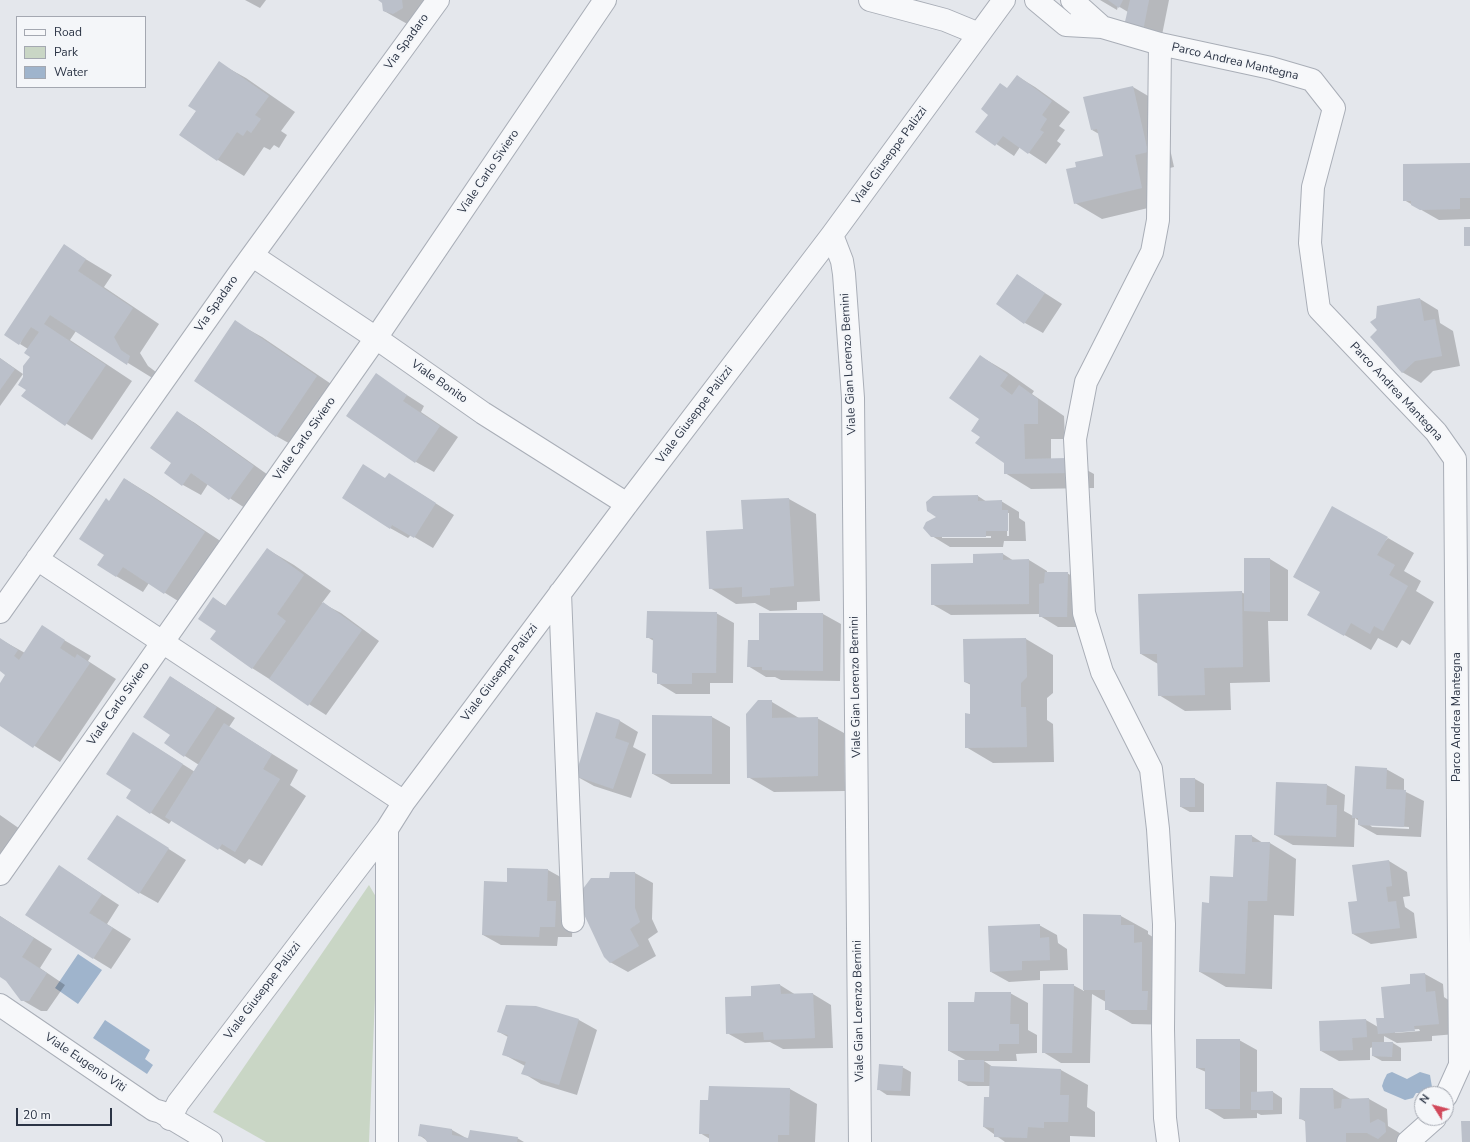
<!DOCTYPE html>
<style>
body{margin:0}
#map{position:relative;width:1470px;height:1142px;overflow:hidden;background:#e4e7ec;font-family:"Nunito Sans",sans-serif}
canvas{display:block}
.legend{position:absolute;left:16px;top:16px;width:130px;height:72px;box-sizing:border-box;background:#f4f6f9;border:1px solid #a4a8b1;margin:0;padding:5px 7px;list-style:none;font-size:12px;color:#2b3445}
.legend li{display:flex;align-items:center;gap:8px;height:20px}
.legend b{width:20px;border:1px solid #a4a8b1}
.north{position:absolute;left:1414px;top:1086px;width:40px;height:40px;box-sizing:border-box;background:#f4f6f9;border:1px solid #a4a8b1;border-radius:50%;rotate:306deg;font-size:11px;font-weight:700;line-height:16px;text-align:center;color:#2b3445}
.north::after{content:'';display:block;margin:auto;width:14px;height:18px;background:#d1495b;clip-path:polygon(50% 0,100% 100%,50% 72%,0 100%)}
.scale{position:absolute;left:16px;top:1108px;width:96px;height:18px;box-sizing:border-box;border:2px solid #2b3445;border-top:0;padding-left:5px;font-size:12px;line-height:14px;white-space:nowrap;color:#2b3445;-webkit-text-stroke:3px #f4f6f9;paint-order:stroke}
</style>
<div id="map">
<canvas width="1470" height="1142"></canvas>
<ul class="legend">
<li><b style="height:5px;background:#f7f8fa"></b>Road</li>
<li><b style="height:11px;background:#c9d6c5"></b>Park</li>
<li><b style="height:11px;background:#9fb4cc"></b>Water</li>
</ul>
<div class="north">N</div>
<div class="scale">20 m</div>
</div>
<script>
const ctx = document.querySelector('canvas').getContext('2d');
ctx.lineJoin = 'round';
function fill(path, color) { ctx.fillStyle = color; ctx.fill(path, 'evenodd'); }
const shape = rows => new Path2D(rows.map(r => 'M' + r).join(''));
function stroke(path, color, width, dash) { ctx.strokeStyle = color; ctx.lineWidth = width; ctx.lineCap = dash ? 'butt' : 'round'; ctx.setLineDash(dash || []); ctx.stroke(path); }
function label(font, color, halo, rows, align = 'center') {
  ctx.font = font + ' "Nunito Sans",sans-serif'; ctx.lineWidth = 3.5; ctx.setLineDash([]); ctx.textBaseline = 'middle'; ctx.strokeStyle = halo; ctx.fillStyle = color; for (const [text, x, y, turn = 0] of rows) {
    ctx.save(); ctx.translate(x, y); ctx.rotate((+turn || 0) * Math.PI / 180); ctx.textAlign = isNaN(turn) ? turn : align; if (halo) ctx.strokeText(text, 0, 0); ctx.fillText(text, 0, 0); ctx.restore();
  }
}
const green = shape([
 [369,885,379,902,369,1142,266,1142,213,1112]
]);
const water = shape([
 [78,954,102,970,78,1004,55,988],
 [105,1020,150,1050,145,1059,153,1065,147,1074,93,1038],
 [1392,1072,1407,1079,1420,1072,1430,1075,1432,1087,1427,1093,1416,1093,1413,1098,1405,1100,1384,1091,1382,1086,1384,1080,1387,1074]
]);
const shadow = shape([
 [245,0,266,0,260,8],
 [380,0,437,0,411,26,384,11,383,2],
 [1100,0,1169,0,1161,40,1143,36,1128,12,1118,6,1117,10],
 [219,63,246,78,295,112,281,131,287,135,279,148,274,145,270,150,264,147,244,176,218,160,180,135,197,110],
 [1017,76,1035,87,1070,112,1059,126,1065,130,1057,141,1061,144,1046,164,1020,147,1014,156,977,131],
 [1133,87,1160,103,1174,167,1161,170,1169,203,1102,219,1075,203,1077,168,1104,157,1099,134,1092,130],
 [1470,164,1470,219,1439,220,1404,200],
 [64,246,112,275,104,287,159,324,140,353,148,366,156,372,154,379,76,331,70,340,132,381,92,440,23,396,28,389,24,377,31,357,28,349,20,344],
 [1017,275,1062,304,1043,333,1025,323],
 [1420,299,1438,310,1440,323,1453,331,1460,366,1433,371,1421,383,1402,372,1379,331],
 [235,322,262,337,343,392,303,451,276,436],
 [980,356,1007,372,1034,391,1032,394,1064,416,1065,439,1051,439,1051,459,1067,459,1094,474,1094,488,1031,489,1005,473,1005,462,981,437],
 [0,358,23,374,0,406],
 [376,375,424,406,421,412,458,437,434,472,416,462],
 [177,412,195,423,271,477,248,510,208,484,201,495,183,485,172,463],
 [125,479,151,495,231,548,191,609,149,583,143,592,116,576,105,555,110,502],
 [386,479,407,485,454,515,433,548,411,535,408,538,390,528],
 [978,496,987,502,1001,501,1019,512,1019,518,1025,522,1026,541,1004,541,1003,547,950,547,932,536,938,517],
 [1007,513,1009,513,1009,536,1007,536],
 [942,536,991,536,991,538,942,538],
 [789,499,816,514,820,601,797,602,797,610,770,611,755,603,736,604,710,588,744,530,742,501],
 [1388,538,1414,553,1404,571,1421,581,1416,591,1434,602,1410,645,1402,640,1397,648,1378,638,1371,650,1309,615],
 [267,549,294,565,331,591,322,603,341,613,379,641,326,715,252,668,217,631,214,599,226,606],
 [974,554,1003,554,1014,561,1029,560,1047,571,1047,573,1067,573,1085,584,1085,627,1058,627,1040,616,1040,614,951,615,932,604,974,564],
 [1270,559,1288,570,1288,621,1268,621,1270,682,1230,683,1231,710,1185,711,1159,695,1158,664,1141,654,1241,592,1245,594],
 [716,613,734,623,733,683,710,683,710,694,676,694,658,683,654,641,647,637],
 [823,614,841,624,840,681,781,680,775,677,766,677,748,666,760,641],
 [42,627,91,656,88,661,116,679,60,762,0,724,0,684,7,674,0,670,0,639,25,653],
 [1026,639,1053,655,1053,693,1047,698,1047,720,1053,724,1054,762,993,763,966,747,971,715,971,685,965,682],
 [171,677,235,718,229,727,298,770,290,785,306,796,262,866,249,859,245,864,172,820,169,824,127,798,132,790,151,744,195,772,199,765,185,756,171,734],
 [772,702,799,718,817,718,844,733,845,791,774,792,748,777],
 [597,714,620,721,638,732,633,747,646,754,631,798,594,786,576,776],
 [653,716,712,717,730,727,730,784,671,784,653,774],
 [1386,769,1404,779,1404,791,1424,801,1421,837,1377,835,1359,825,1359,821,1355,818,1354,847,1293,845,1275,835,1327,785,1345,795,1344,811,1353,816],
 [1370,825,1409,827,1409,829,1372,827],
 [1181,779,1195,779,1204,784,1204,812,1190,812,1181,807],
 [0,815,20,829,0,857],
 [117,816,186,860,158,903,140,893],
 [1252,836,1263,843,1270,843,1296,859,1294,916,1274,915,1272,989,1226,987,1200,972],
 [1389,861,1407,872,1410,896,1403,897,1405,907,1414,913,1417,938,1371,944,1353,934,1358,902],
 [59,866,119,905,107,924,131,939,111,969,93,958],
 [548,870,566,880,573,913,572,937,558,937,557,946,501,945,483,935,508,883],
 [635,873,653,883,652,919,658,932,648,939,656,956,628,972,610,962,609,879],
 [1084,915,1121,916,1148,931,1148,934,1161,942,1174,1025,1132,1024,1106,1009,1106,1002,1092,994,1090,1063,1061,1063,1043,1052,1073,985,1084,991],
 [0,916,52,949,40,968,65,985,47,1011,41,1011,22,1000,7,981,0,976],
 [1039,925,1057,935,1058,943,1067,949,1068,970,1040,971,1040,980,1009,982,991,972],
 [1425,974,1443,984,1444,997,1453,1003,1456,1034,1432,1036,1432,1041,1397,1043,1384,1036,1384,1043,1393,1043,1401,1048,1401,1061,1382,1061,1373,1056,1373,1047,1370,1048,1370,1060,1339,1061,1321,1051,1366,1020,1378,1027,1411,985],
 [1419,1029,1420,1031,1395,1033,1395,1031],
 [780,985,796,995,813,994,831,1005,833,1048,783,1049,770,1042,745,1043,727,1033,752,997],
 [1010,993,1028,1003,1028,1030,1037,1035,1037,1053,1016,1054,1017,1061,984,1061,993,1067,1061,1070,1088,1085,1087,1107,1095,1112,1095,1137,1070,1136,1070,1142,1005,1142,984,1127,990,1098,990,1086,968,1086,959,1081,967,1061,949,1051,975,1003],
 [579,1020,597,1030,577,1095,541,1084,523,1073,525,1066,503,1054,508,1037,499,1032],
 [1239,1040,1257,1050,1257,1093,1273,1092,1282,1098,1282,1114,1261,1115,1257,1113,1257,1118,1224,1119,1206,1108,1206,1072,1197,1068],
 [902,1067,911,1072,910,1096,887,1095,878,1089],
 [790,1089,817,1104,815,1142,710,1142,710,1139,700,1133],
 [1301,1089,1333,1089,1352,1100,1369,1099,1387,1109,1388,1126,1403,1135,1403,1142,1307,1142,1306,1122,1300,1118],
 [420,1125,452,1130,468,1139,517,1138,524,1142,429,1142,419,1135]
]);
const building = shape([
 [378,0,402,0,403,8,393,14,383,11,382,3],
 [1108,0,1123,0,1119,8],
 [1130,0,1149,0,1143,31,1124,26],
 [219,61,269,96,255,115,261,119,251,133,247,130,243,136,237,132,217,161,179,135,196,111,188,106],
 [1017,75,1052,101,1042,115,1047,119,1040,130,1044,132,1028,154,1003,136,995,146,975,132,988,115,981,109,1000,83,1007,88],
 [1133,86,1148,152,1135,155,1142,188,1074,204,1066,169,1076,167,1075,162,1103,156,1097,129,1091,130,1083,97],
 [1470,163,1470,198,1460,198,1460,209,1420,210,1411,205,1411,201,1403,201,1403,164],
 [1464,227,1470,227,1470,246,1464,246],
 [64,244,86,259,78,271,133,308,114,337,121,350,130,356,127,365,50,315,44,324,106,365,65,426,21,396,26,390,18,385,23,377,23,366,30,357,24,353,39,332,31,327,19,345,4,335],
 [1017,274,1045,293,1024,324,996,304],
 [1420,298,1424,321,1435,319,1442,356,1415,361,1402,373,1370,337,1377,330,1370,322,1376,318,1377,306],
 [235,320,317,376,276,437,194,381],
 [980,355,1008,375,1000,386,1012,395,1019,385,1038,399,1038,424,1024,424,1025,459,1067,458,1068,473,1004,474,1004,463,975,443,980,437,971,431,979,419,949,398],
 [0,358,15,369,0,390],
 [376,373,407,395,403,401,440,426,415,463,346,416],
 [177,411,254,466,229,500,191,473,182,486,164,473,171,463,150,448],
 [363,464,385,478,389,473,436,503,414,538,392,525,390,529,342,498],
 [124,478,205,532,164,594,123,567,116,577,97,565,104,555,79,539,106,498,109,501],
 [978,495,978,501,1002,500,1002,510,1008,510,1008,531,986,531,986,537,931,537,923,528,926,522,936,517,927,511,926,502,933,496],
 [789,498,794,586,770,588,770,595,742,597,742,587,709,589,706,531,743,529,741,500],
 [1332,506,1388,537,1377,555,1395,565,1389,575,1408,586,1383,631,1374,626,1370,634,1351,623,1344,636,1307,615,1320,592,1293,577],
 [267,548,304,575,277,614,286,621,252,669,210,639,216,631,198,619,213,597,225,606],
 [1003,553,1003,560,1029,559,1029,604,931,605,931,564,973,563,973,554],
 [1244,558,1270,558,1270,612,1244,611],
 [1045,572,1068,572,1067,617,1039,617,1039,584,1044,583],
 [1242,591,1243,667,1204,668,1205,695,1158,696,1157,654,1140,654,1138,594],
 [323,602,362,630,308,706,269,679],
 [647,611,717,612,716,673,692,673,692,684,657,684,657,674,652,672,653,638,646,638],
 [759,613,823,613,823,671,762,670,762,667,747,667,748,640,759,640],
 [42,625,65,640,60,648,75,658,77,654,90,663,33,748,0,726,0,683,5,675,0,671,0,638,18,650,14,656,19,660],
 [1026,638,1027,677,1021,683,1021,707,1026,707,1027,747,965,748,965,713,970,714,970,683,964,682,963,639],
 [170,676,217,707,184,757,164,743,170,735,143,717],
 [758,700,772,700,772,718,818,717,818,776,747,778,746,714],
 [596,712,620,720,615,738,629,743,613,789,575,776],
 [652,715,712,716,712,774,652,774],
 [224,723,272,754,263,769,280,779,235,852,222,844,218,850,165,817],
 [133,732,183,764,150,814,126,798,131,790,106,774],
 [1355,766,1387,768,1386,789,1406,790,1404,827,1358,825,1358,818,1352,818],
 [1180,778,1195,778,1195,807,1180,807],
 [1276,782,1327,784,1326,805,1337,805,1336,837,1274,835],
 [117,815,169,848,139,894,87,859],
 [1235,835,1252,835,1252,842,1270,842,1267,901,1248,901,1245,974,1199,972,1202,902,1209,903,1210,876,1233,877],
 [1389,860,1392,886,1386,887,1388,902,1396,901,1400,928,1352,934,1348,902,1357,901,1352,865],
 [59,865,102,894,89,913,113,928,93,959,25,915],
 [507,868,548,869,547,901,556,901,555,927,540,927,539,937,482,935,484,881,507,882],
 [610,872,635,872,635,908,640,922,630,929,639,946,610,963,604,957,581,908,582,890,591,878,609,878],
 [1083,914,1121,915,1121,925,1134,925,1134,943,1142,942,1142,991,1148,991,1147,1010,1105,1010,1105,990,1083,990],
 [0,916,34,938,22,957,47,973,29,1001,21,1001,6,981,0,977],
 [1040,924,1040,938,1049,937,1050,960,1022,961,1022,970,990,972,988,926],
 [1425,973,1426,992,1435,991,1439,1024,1414,1026,1415,1031,1378,1034,1376,1018,1384,1018,1381,987,1410,984,1410,974],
 [780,984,781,994,813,993,815,1038,764,1040,763,1032,726,1034,725,997,751,996,751,986],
 [1043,984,1074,984,1072,1053,1042,1053],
 [975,992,1011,992,1010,1024,1019,1024,1019,1044,999,1044,999,1051,948,1051,948,1002,974,1002],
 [506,1005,536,1006,579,1019,559,1085,521,1074,526,1062,502,1055,508,1035,497,1032],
 [1366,1019,1367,1037,1352,1038,1353,1050,1320,1051,1319,1021],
 [1196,1039,1240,1039,1240,1109,1205,1109,1205,1068,1196,1068],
 [1372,1042,1393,1042,1392,1057,1372,1056],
 [958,1060,984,1060,984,1082,958,1081],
 [879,1064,903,1066,901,1091,877,1090],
 [990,1066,1061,1069,1060,1095,1069,1095,1068,1122,1044,1122,1044,1128,1028,1127,1027,1138,994,1137,994,1128,983,1127,984,1097,989,1097],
 [709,1086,790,1088,789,1135,778,1135,778,1142,709,1142,709,1134,699,1134,700,1100,708,1100],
 [1300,1088,1333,1088,1334,1109,1341,1108,1342,1099,1369,1098,1370,1123,1378,1119,1385,1123,1386,1132,1378,1139,1367,1133,1346,1133,1346,1142,1306,1142,1305,1120,1299,1119],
 [1273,1091,1273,1110,1251,1110,1251,1092],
 [1461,1121,1470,1121,1470,1142,1462,1142],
 [420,1124,452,1129,452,1135,468,1138,470,1130,518,1137,517,1142,427,1142,424,1137,418,1136]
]);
const minor = shape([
 [870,0,945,20,979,34],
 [1036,0,1066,25,1102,27],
 [1072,0,1102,27,1160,44,1271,68,1312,80,1334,108,1313,187,1310,243,1319,309,1436,432,1455,459,1460,1065,1446,1096],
 [1160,44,1158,220,1152,252,1086,382,1075,439,1084,613,1102,672,1151,769,1158,829,1164,924,1163,1029,1165,1118,1168,1142],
 [832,235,842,261,844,274,853,398,860,1142],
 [253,256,376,338,483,413,627,504],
 [37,559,404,802],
 [560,593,573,921],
 [0,612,238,275,438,0],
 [0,874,376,338,605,0],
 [0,1005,154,1110,161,1112,211,1142],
 [170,1119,178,1103,387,829,404,802,627,504,832,235,1004,0],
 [387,1142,387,829],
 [1408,1142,1435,1118]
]);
const streetNames = [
 ["Via Spadaro",407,42,-54],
 ["Parco Andrea Mantegna",1235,62,13],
 ["Viale Giuseppe Palizzi",890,156,-54],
 ["Viale Carlo Siviero",489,172,-56],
 ["Via Spadaro",217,304,-55],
 ["Viale Gian Lorenzo Bernini",849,364,-93],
 ["Viale Bonito",439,382,35],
 ["Parco Andrea Mantegna",1396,392,47],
 ["Viale Giuseppe Palizzi",695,415,-53],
 ["Viale Carlo Siviero",305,439,-55],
 ["Viale Giuseppe Palizzi",500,673,-53],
 ["Viale Gian Lorenzo Bernini",856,687,-91],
 ["Viale Carlo Siviero",119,704,-55],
 ["Parco Andrea Mantegna",1457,717,-90],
 ["Viale Giuseppe Palizzi",263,991,-53],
 ["Viale Gian Lorenzo Bernini",859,1011,-91],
 ["Viale Eugenio Viti",85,1063,34]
];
fill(green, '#c9d6c5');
fill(water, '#9fb4cc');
fill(shadow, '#0003');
fill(building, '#bbc0ca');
stroke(minor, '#a9aeb7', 24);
stroke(minor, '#f7f8fa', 22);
label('12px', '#2b3445', '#f4f6f9', streetNames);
</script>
